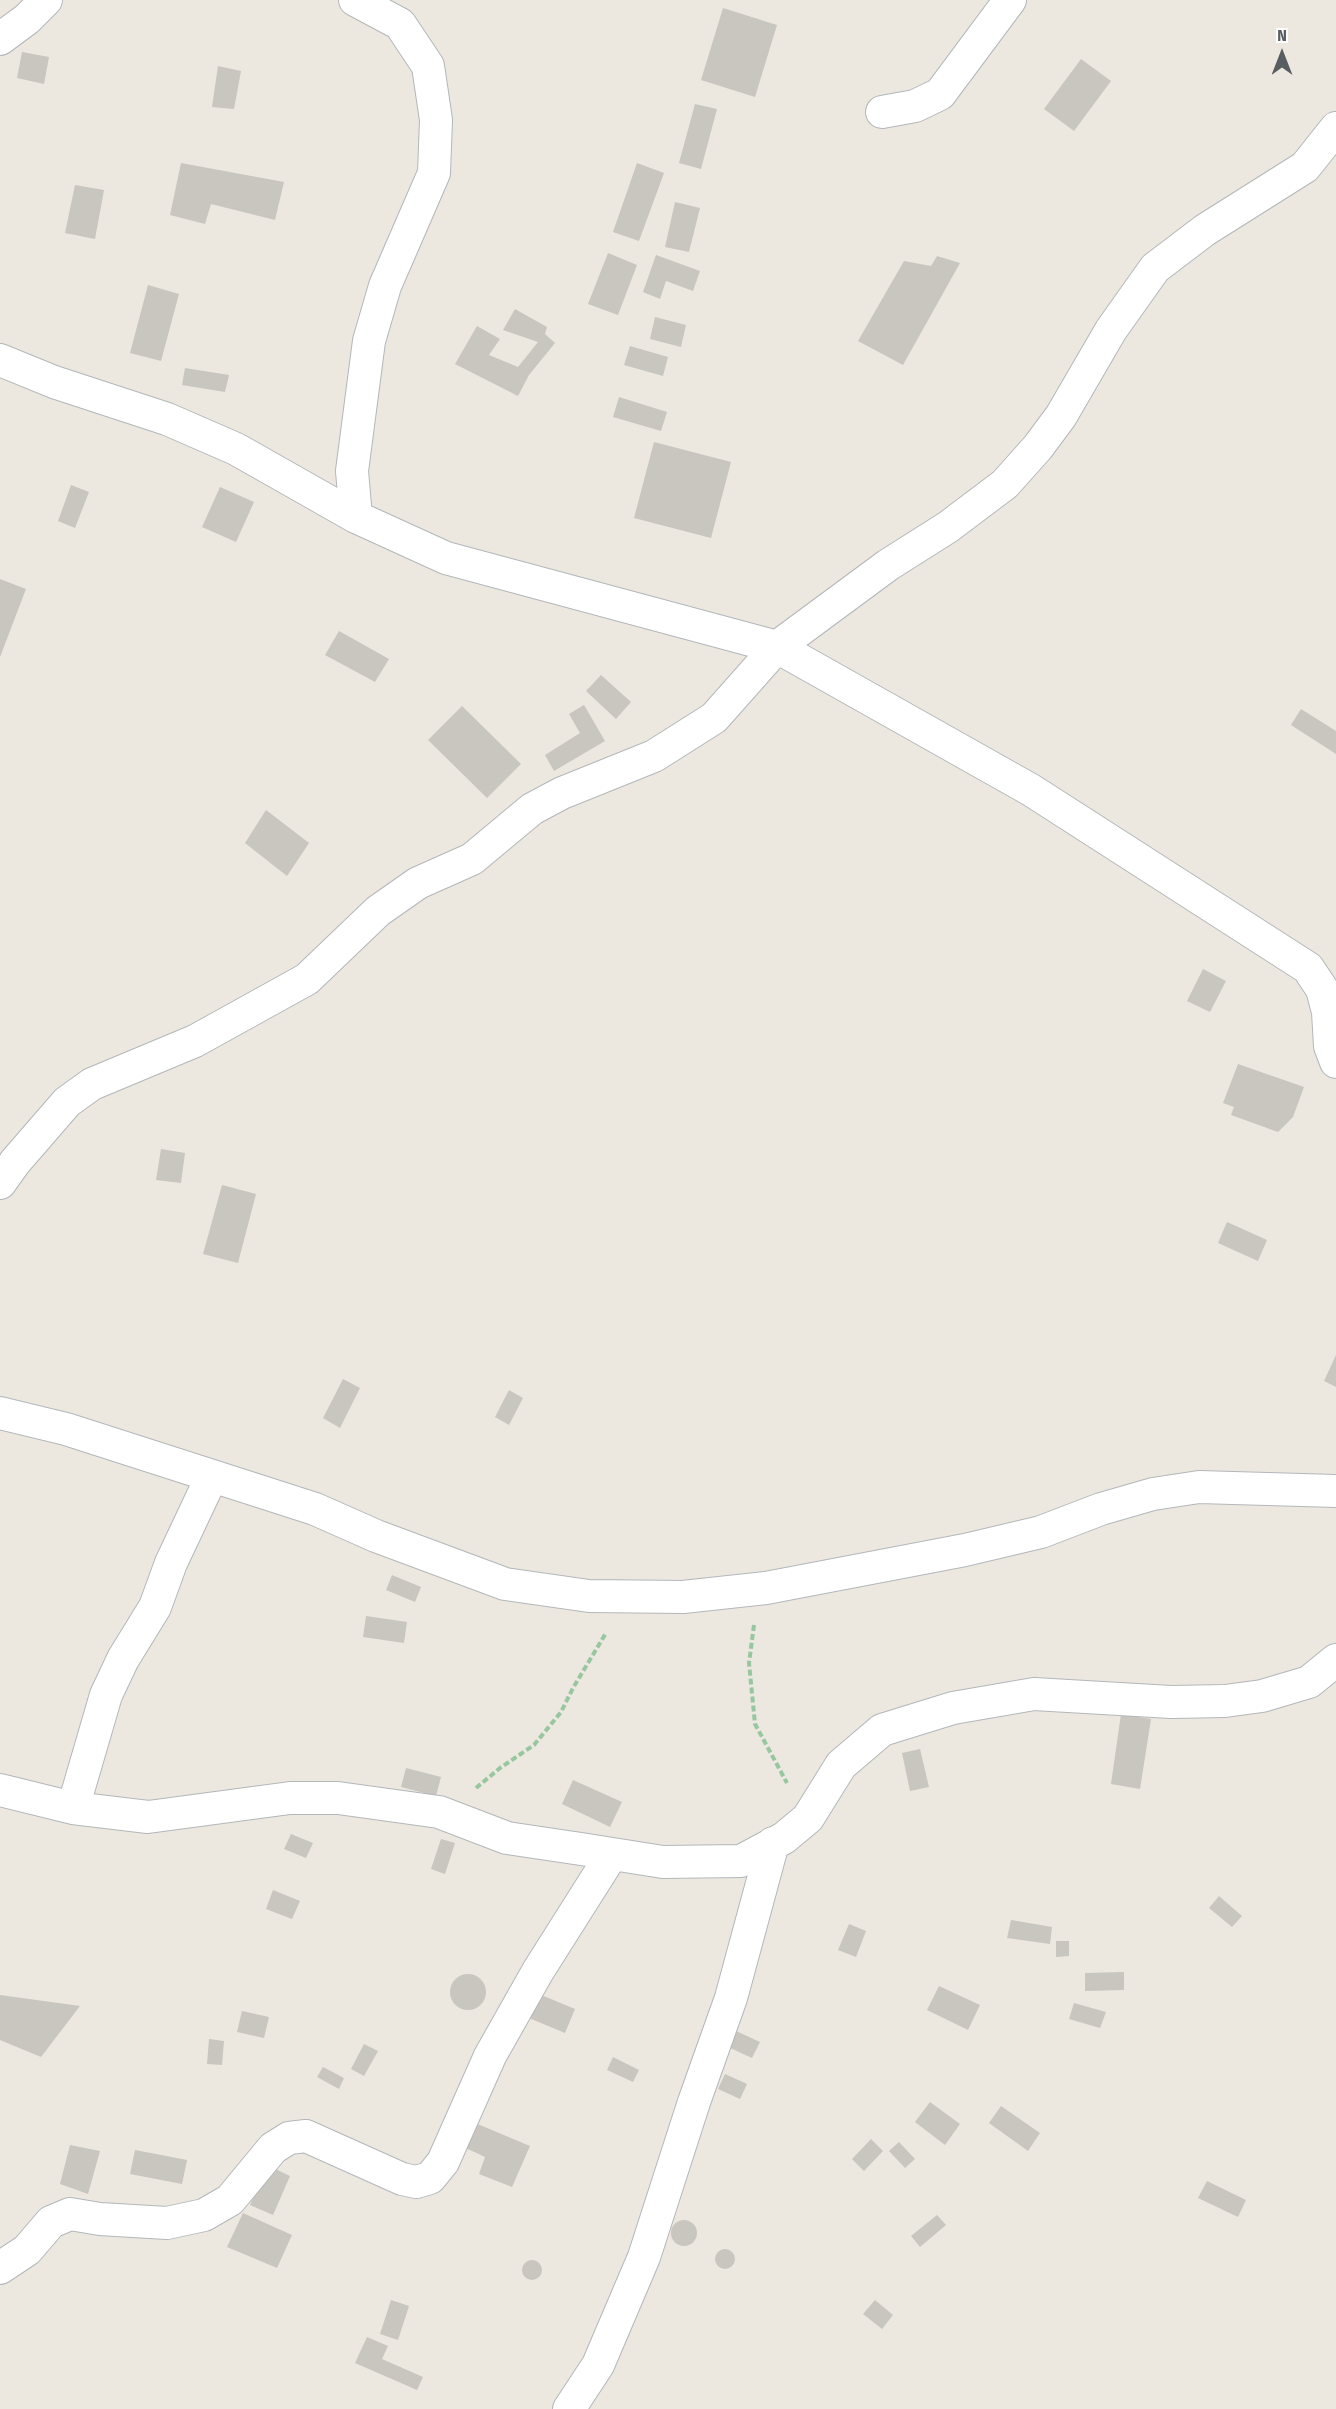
<!DOCTYPE html>
<style>
body{margin:0}
#map{position:relative;width:1336px;height:2409px;overflow:hidden;background:#ece8df;font-family:"Fira Sans Condensed",sans-serif}
canvas{display:block}
.north{position:absolute;left:1252px;top:24px;width:60px;height:60px;-webkit-text-stroke:4px #fff;paint-order:stroke;rotate:0deg;font-size:16px;font-weight:700;line-height:24px;text-align:center;color:#585d61}
.north::after{content:'';display:block;margin:auto;width:21px;height:27px;background:#585d61;clip-path:polygon(50% 0,100% 100%,50% 72%,0 100%)}
</style>
<div id="map">
<canvas width="1336" height="2409"></canvas>
<div class="north">N</div>
</div>
<script>
const ctx = document.querySelector('canvas').getContext('2d');
ctx.lineJoin = 'round';
function fill(path, color) { ctx.fillStyle = color; ctx.fill(path, 'evenodd'); }
const shape = rows => new Path2D(rows.map(r => 'M' + r).join(''));
function stroke(path, color, width, dash) { ctx.strokeStyle = color; ctx.lineWidth = width; ctx.lineCap = dash ? 'butt' : 'round'; ctx.setLineDash(dash || []); ctx.stroke(path); }
const building = shape([
 [723,8,777,25,755,97,701,80],
 [22,52,49,57,44,84,17,78],
 [1081,59,1111,81,1074,131,1044,109],
 [218,66,241,71,234,109,212,107],
 [695,104,717,109,701,169,679,163],
 [181,163,284,182,275,220,211,204,205,224,170,215],
 [637,163,664,173,639,241,613,232],
 [75,185,104,190,95,239,65,233],
 [675,202,700,208,689,252,665,247],
 [608,253,637,265,618,315,588,304],
 [656,255,700,271,693,291,666,281,660,299,643,292],
 [937,256,960,263,903,365,858,341,904,261,931,266],
 [148,285,179,294,161,361,130,353],
 [515,309,547,327,545,334,555,343,529,375,518,396,455,364,477,326,500,339,489,355,518,367,538,342,503,330],
 [655,317,686,325,681,347,650,339],
 [630,346,668,357,663,376,624,365],
 [185,368,229,375,225,392,182,385],
 [619,397,667,412,661,431,613,417],
 [654,442,731,462,711,538,634,518],
 [71,485,89,492,75,528,58,521],
 [220,487,254,502,236,542,202,527],
 [0,579,26,589,0,657],
 [339,631,389,659,375,682,325,655],
 [601,675,631,702,616,719,586,691],
 [584,705,605,741,554,771,545,755,580,733,569,714],
 [462,706,521,764,487,798,428,740],
 [1301,709,1336,731,1336,754,1291,725],
 [266,810,309,843,287,876,245,843],
 [1203,969,1226,981,1210,1012,1187,1001],
 [1238,1064,1304,1087,1293,1117,1278,1132,1231,1115,1234,1107,1223,1103],
 [161,1149,185,1153,181,1183,156,1180],
 [222,1185,256,1194,238,1263,203,1254],
 [1227,1222,1267,1240,1258,1261,1218,1243],
 [1336,1355,1336,1387,1324,1381],
 [343,1379,360,1388,340,1428,323,1418],
 [509,1390,523,1398,509,1425,495,1417],
 [392,1575,421,1587,415,1602,386,1590],
 [366,1616,407,1622,404,1643,363,1637],
 [1121,1714,1151,1719,1140,1789,1111,1784],
 [920,1749,929,1787,910,1791,902,1753],
 [406,1768,441,1777,436,1796,401,1787],
 [573,1780,622,1802,610,1827,562,1804],
 [291,1834,313,1843,306,1858,284,1849],
 [441,1839,455,1843,445,1874,431,1869],
 [273,1890,300,1901,292,1919,266,1909],
 [1219,1896,1242,1916,1232,1927,1209,1908],
 [1011,1920,1052,1927,1050,1944,1007,1938],
 [849,1924,866,1931,856,1957,838,1950],
 [1056,1941,1069,1941,1069,1956,1056,1957],
 [1124,1972,1124,1990,1085,1991,1085,1973],
 '450 1992a18 18 0 1 1 36 0a18 18 0 1 1-36 0Z',
 [939,1986,980,2005,968,2030,927,2010],
 [534,1992,575,2009,565,2033,524,2016],
 [0,1995,80,2006,41,2057,0,2040],
 [1074,2003,1106,2012,1100,2028,1069,2019],
 [242,2011,269,2017,264,2038,237,2032],
 [734,2030,760,2042,752,2058,726,2046],
 [209,2039,224,2041,222,2065,207,2064],
 [364,2044,378,2051,364,2076,351,2069],
 [613,2057,639,2070,633,2082,607,2070],
 [323,2067,344,2078,339,2089,317,2077],
 [725,2074,747,2084,740,2099,718,2089],
 [930,2102,960,2124,945,2145,915,2122],
 [1001,2106,1040,2133,1028,2151,989,2123],
 [468,2120,530,2146,512,2187,479,2174,485,2157,455,2143],
 [871,2139,883,2151,864,2171,852,2159],
 [899,2142,915,2159,905,2168,889,2151],
 [70,2145,100,2151,88,2194,60,2184],
 [135,2150,187,2160,182,2184,130,2174],
 [267,2165,290,2176,273,2215,250,2205],
 [1207,2181,1246,2200,1238,2217,1198,2198],
 [243,2213,292,2235,277,2268,227,2247],
 [937,2215,946,2225,920,2247,911,2236],
 '671 2233a13 13 0 1 1 26 0a13 13 0 1 1-26 0Z',
 '715 2259a10 10 0 1 1 20 0a10 10 0 1 1-20 0Z',
 '522 2270a10 10 0 1 1 20 0a10 10 0 1 1-20 0Z',
 [391,2300,409,2306,398,2340,380,2334],
 [875,2300,893,2315,882,2329,863,2314],
 [367,2337,388,2346,382,2359,423,2377,417,2390,355,2363]
]);
const path = shape([
 [754,1625,749,1663,755,1724,787,1783],
 [476,1788,500,1768,534,1745,561,1712,573,1688,606,1633]
]);
const minor = shape([
 [355,0,400,24,428,66,436,120,434,173,385,286,369,341,352,471,356,517],
 [0,39,27,19,46,0],
 [882,112,915,106,940,94,1010,0],
 [0,360,54,382,167,419,236,449,356,517,446,558,777,647,1031,790,1308,968,1322,989,1328,1012,1330,1046,1336,1062],
 [0,1183,15,1162,67,1102,92,1084,195,1041,307,979,378,911,418,883,472,859,532,809,562,793,654,756,714,718,777,647,888,565,948,527,1005,484,1038,447,1061,416,1111,330,1155,268,1205,230,1305,167,1336,128],
 [0,1413,66,1429,315,1509,376,1536,505,1584,589,1596,683,1597,766,1588,965,1550,1041,1532,1101,1509,1153,1494,1199,1487,1336,1491],
 [0,1790,73,1808,148,1817,290,1798,338,1798,439,1812,507,1838,581,1849,663,1862,741,1861,784,1838,808,1818,841,1765,882,1730,953,1708,1034,1694,1171,1702,1225,1701,1262,1696,1309,1682,1336,1660],
 [73,1808,106,1695,123,1659,155,1607,171,1563,212,1476],
 [0,2268,27,2250,51,2222,70,2214,100,2219,167,2223,204,2215,230,2200,273,2148,289,2138,306,2136,402,2179,416,2182,430,2178,443,2162,490,2056,538,1971,612,1854],
 [569,2409,598,2365,644,2257,694,2102,731,1998,773,1843]
]);
fill(building, '#c9c5bf');
stroke(minor, '#b3b7bb', 34);
stroke(path, '#96c79e', 4, [6, 3]);
stroke(minor, '#fff', 32);
</script>
